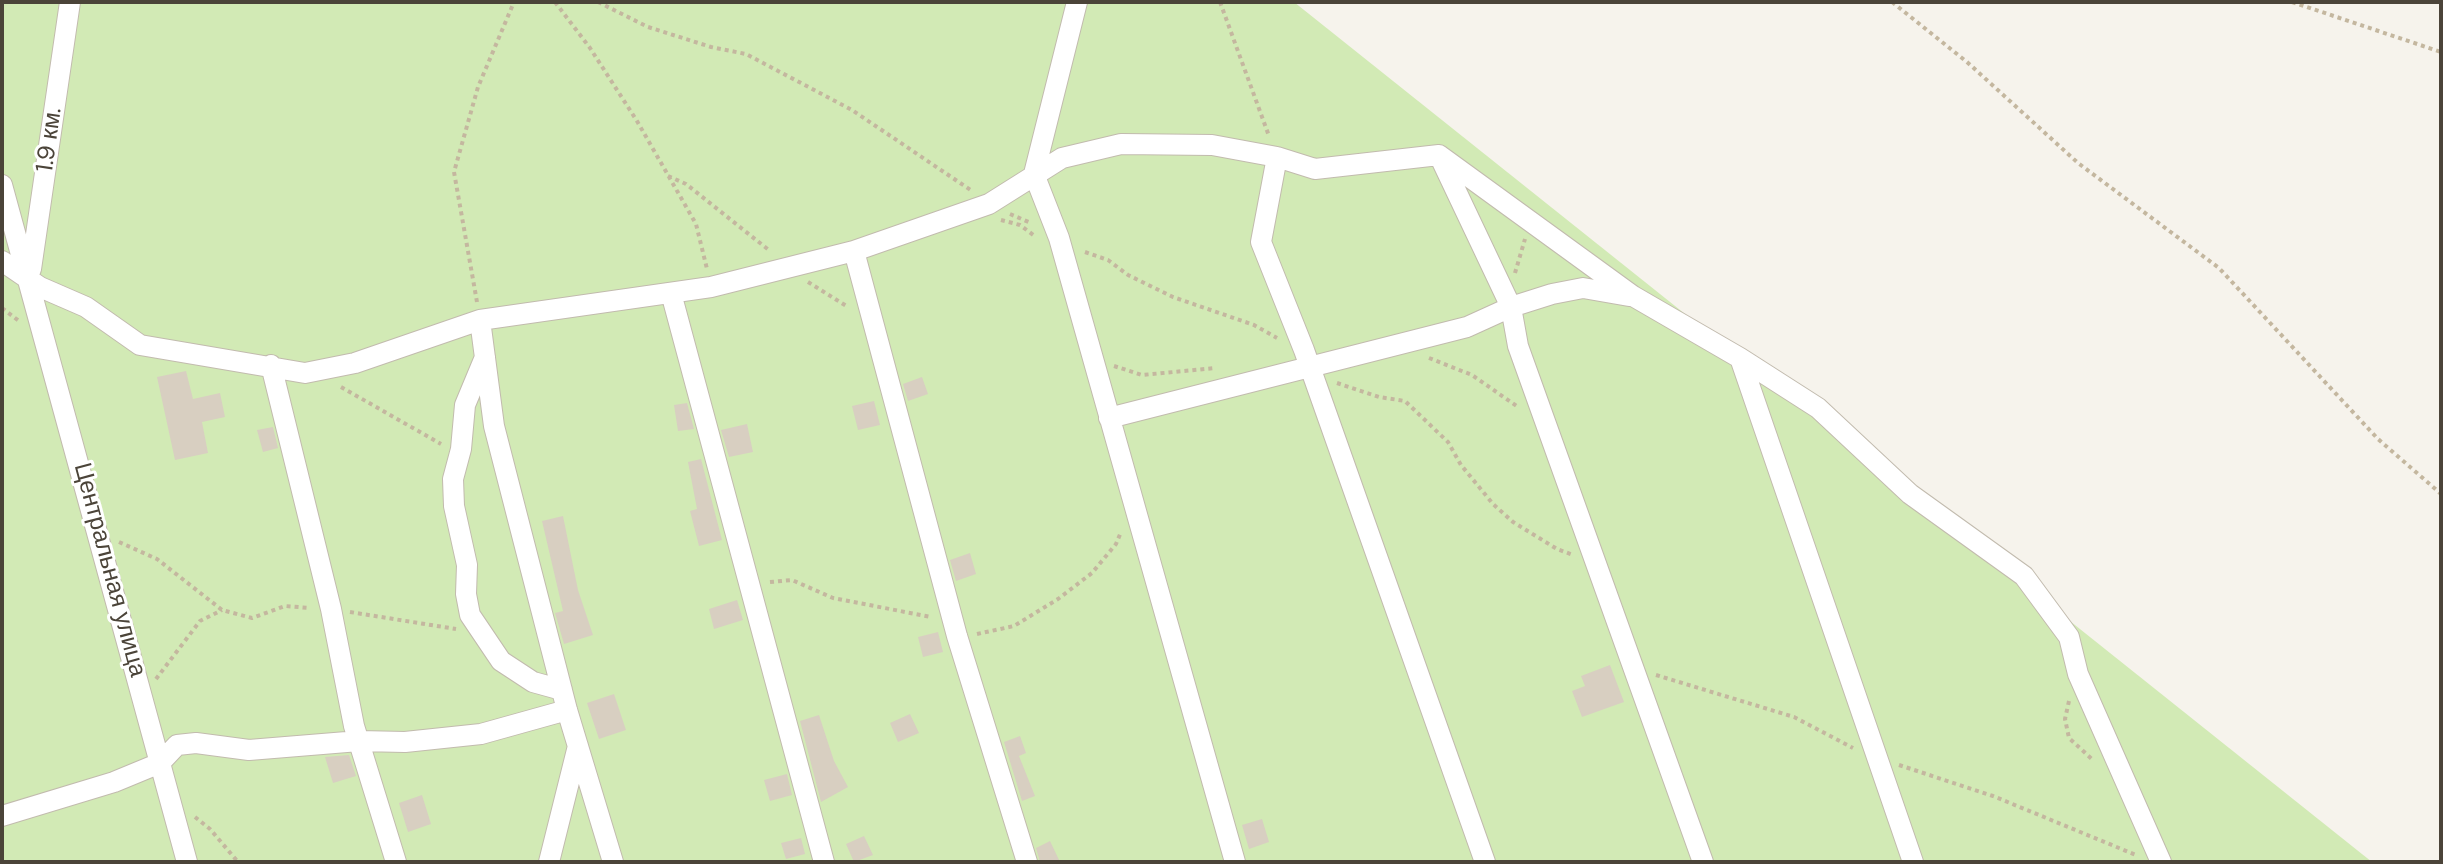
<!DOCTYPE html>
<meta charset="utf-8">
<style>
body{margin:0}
#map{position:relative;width:2443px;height:864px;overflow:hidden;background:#f6f3ec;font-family:"DM Sans",sans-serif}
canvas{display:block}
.frame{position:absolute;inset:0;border:4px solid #4b4439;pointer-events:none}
</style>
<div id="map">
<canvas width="2443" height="864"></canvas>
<div class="frame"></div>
</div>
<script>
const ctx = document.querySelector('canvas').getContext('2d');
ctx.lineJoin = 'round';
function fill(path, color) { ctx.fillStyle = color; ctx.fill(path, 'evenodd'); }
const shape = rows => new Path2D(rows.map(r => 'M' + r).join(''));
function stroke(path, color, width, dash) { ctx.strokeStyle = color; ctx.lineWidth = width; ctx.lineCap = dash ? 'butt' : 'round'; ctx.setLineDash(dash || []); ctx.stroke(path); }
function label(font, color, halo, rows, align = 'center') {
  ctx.font = font + ' "DM Sans",sans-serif'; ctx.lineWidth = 6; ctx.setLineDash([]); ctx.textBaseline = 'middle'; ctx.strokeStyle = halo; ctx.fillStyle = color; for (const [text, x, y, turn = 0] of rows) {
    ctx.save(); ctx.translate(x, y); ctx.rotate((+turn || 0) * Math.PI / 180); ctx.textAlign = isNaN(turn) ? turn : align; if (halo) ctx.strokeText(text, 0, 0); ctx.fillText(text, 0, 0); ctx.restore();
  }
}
const green = shape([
 [2,2,1294,2,2372,862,2,862]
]);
const building = shape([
 [186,371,193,399,220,393,225,417,202,422,208,453,175,460,157,377],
 [922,377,928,394,908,401,903,384],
 [874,401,880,425,858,430,852,406],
 [687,403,694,429,678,431,674,405],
 [747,424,753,452,729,457,721,430],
 [273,427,278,448,263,452,257,430],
 [701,459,722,540,699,546,690,511,697,509,688,462],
 [563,516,578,590,593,635,564,644,555,613,563,611,542,521],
 [970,553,976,574,956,581,950,560],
 [737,600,743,620,714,629,709,609],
 [938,632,943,652,923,657,918,637],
 [1610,665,1624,702,1582,717,1572,691,1585,686,1581,676],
 [614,694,626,730,599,739,587,703],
 [910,714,919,733,898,742,890,723],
 [819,715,834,761,848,787,821,802,800,721],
 [1020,736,1026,753,1019,756,1035,796,1022,801,1004,742],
 [349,755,356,776,333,783,325,757],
 [787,774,792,795,770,801,764,780],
 [422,795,431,824,408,832,399,803],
 [1262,819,1269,842,1249,849,1242,825],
 [864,836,873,855,854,862,846,844],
 [801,838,805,854,786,859,781,843],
 [1050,841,1060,862,1040,862,1036,848]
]);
const path = shape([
 [555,2,590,48,637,121,696,224,707,269],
 [598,2,648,27,711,47,746,54,852,110,972,191],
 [1220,2,1269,136],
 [1892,2,1967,62,2078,163,2219,268,2378,439,2441,494],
 [2292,2,2441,52],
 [668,176,686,184,770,251],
 [1010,214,1031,223],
 [1001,220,1020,225,1036,237],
 [1085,252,1108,260,1128,275,1173,297,1254,325,1277,338],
 [1515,273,1525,239],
 [808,282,848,307],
 [477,302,454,172,478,87,514,2],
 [2,308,19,321],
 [1429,358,1472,375,1518,407],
 [1114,366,1142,375,1216,368],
 [1337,383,1379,397,1405,401,1448,442,1461,465,1493,504,1513,522,1557,549,1573,555],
 [341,387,441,444],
 [119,542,157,559,222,610,252,618,285,606,310,608],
 [770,582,792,580,833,598,931,617],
 [350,612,456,629],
 [977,634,1014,626,1058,599,1092,573,1116,544,1121,532],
 [1656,675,1794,717,1853,748],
 [156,679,200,621,222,610],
 [2069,701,2065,719,2069,738,2094,761],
 [1899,765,1993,796,2136,855],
 [195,817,210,829,238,862]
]);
const minor = shape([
 [1077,2,1034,174,1059,238,1235,862],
 [1439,155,1511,307,1518,346,1703,862],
 [2,185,187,862],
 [854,251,957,636,1027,862],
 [2,261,40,287,86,307,140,345,305,373,355,363,480,320,711,287,854,251,989,204,1062,158,1121,144,1212,145,1277,157],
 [31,269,70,2],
 [671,293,824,862],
 [480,320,494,426,567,710,613,862],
 [485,357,465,405,461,449,453,479,454,506,467,565,466,594,470,615,501,661,533,682,562,690],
 [1740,358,1913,862],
 [271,365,331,609,354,726,396,862],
 [1109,418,1467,327,1511,307,1552,294,1583,288,1629,296],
 [2,816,114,782,160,763,177,745,196,743,249,750,359,741,405,742,481,734,567,710],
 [549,862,578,746],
 [1485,862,1304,350,1261,242,1277,157,1315,169,1439,155,1633,296,1740,358,1818,408,1910,494,2024,576,2069,637,2078,674,2161,862]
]);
const streetNames = [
 ["1.9 км.",50,140,-82],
 ["Центральная улица",109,570,75]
];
fill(green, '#d2eab5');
fill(building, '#d8cfc1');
stroke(minor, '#c2bbae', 22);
stroke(path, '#c4b79f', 4, [4, 4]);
stroke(minor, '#fff', 20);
label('24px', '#4b4439', '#fff', streetNames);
</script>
